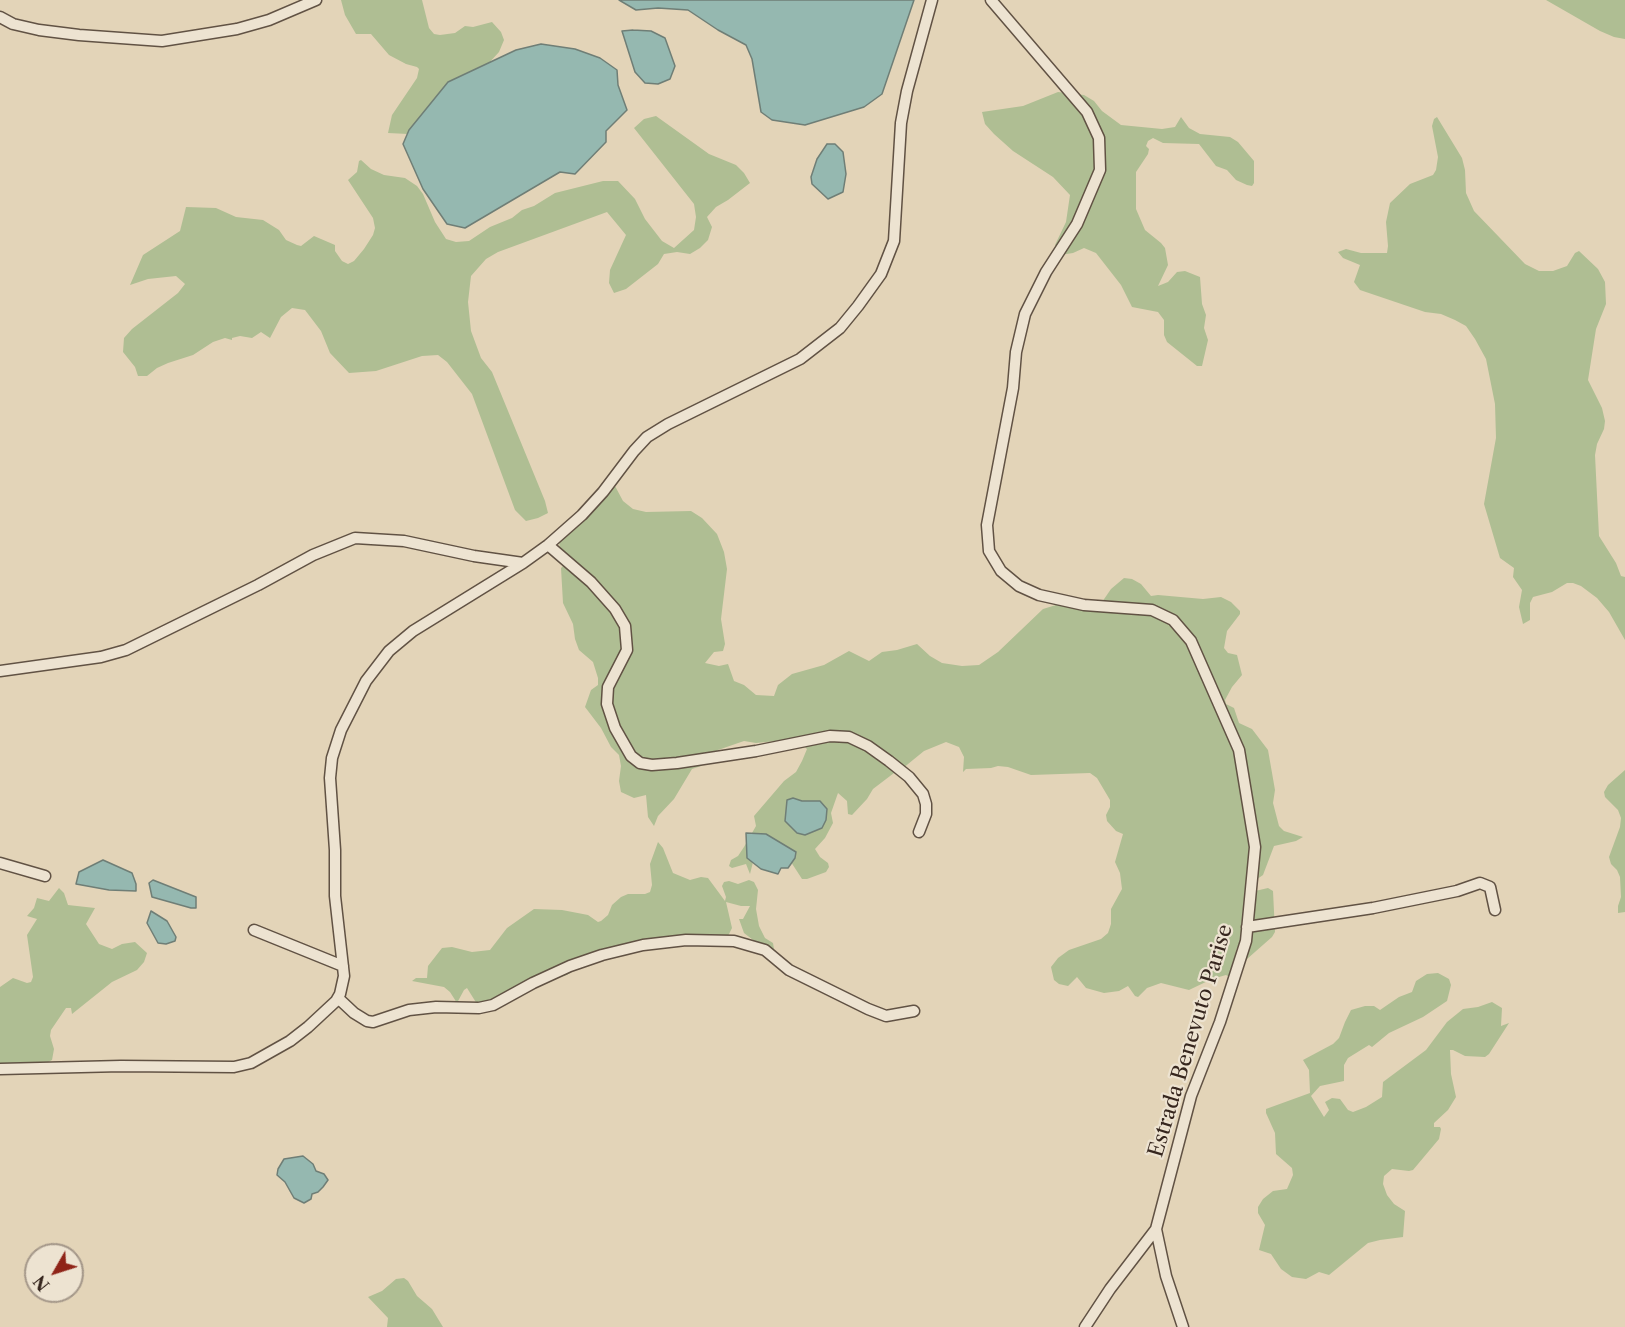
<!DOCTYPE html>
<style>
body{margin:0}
#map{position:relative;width:1625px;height:1327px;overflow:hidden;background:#e3d4b8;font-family:"Libre Caslon Text",serif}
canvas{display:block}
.north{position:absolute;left:24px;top:1243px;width:60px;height:60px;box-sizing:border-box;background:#ede3d1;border:2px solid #a49789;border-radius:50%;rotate:231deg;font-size:16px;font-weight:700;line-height:24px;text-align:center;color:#36261e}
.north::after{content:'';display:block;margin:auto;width:21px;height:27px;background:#8f2418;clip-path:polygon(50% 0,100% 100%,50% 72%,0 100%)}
</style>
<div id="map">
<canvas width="1625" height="1327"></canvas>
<div class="north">N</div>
</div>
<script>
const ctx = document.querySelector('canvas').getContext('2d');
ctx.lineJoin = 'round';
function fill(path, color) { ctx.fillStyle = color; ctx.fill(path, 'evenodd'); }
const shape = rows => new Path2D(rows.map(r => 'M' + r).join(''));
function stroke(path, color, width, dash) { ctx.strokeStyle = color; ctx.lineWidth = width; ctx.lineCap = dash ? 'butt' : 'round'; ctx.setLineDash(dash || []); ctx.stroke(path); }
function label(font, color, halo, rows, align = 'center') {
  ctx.font = font + ' "Libre Caslon Text",serif'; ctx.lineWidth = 4.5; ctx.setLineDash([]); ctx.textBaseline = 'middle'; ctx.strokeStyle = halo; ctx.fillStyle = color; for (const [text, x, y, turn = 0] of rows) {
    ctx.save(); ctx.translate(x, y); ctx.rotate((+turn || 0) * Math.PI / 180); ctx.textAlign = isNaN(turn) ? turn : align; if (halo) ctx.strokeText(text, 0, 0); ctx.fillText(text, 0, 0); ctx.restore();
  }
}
const green = shape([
 [341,0,422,0,429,28,434,34,440,35,455,33,465,26,473,27,492,22,501,32,504,40,499,52,488,64,408,134,388,133,392,115,417,78,419,69,417,67,406,64,389,55,371,34,356,34,345,15],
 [1546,0,1625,0,1625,39,1614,37,1600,31],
 [1058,92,1084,95,1094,101,1102,111,1121,125,1162,129,1175,127,1181,117,1189,128,1200,134,1230,137,1238,142,1254,161,1254,183,1252,186,1247,185,1236,180,1227,170,1216,166,1199,144,1163,143,1153,138,1148,141,1146,146,1149,149,1148,154,1136,172,1136,209,1145,230,1161,243,1165,248,1168,265,1158,286,1168,282,1177,272,1185,271,1200,277,1202,304,1206,315,1204,328,1208,340,1202,366,1197,366,1167,342,1164,335,1164,320,1158,312,1132,307,1121,285,1096,253,1084,248,1073,253,1060,255,1055,245,1066,222,1070,195,1053,177,1013,151,994,134,985,124,982,112,1023,106],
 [656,116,709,154,736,165,744,173,750,183,728,200,716,207,707,217,712,227,708,240,700,248,690,254,677,252,664,254,658,264,626,289,614,293,609,283,610,270,626,235,607,212,498,252,486,259,471,276,468,302,471,331,481,358,492,372,545,501,548,513,538,518,526,521,515,510,472,394,447,362,438,355,422,356,376,371,349,373,330,353,321,331,305,310,292,308,281,317,270,338,261,332,252,338,240,336,232,338,232,340,225,338,213,342,193,355,168,363,157,368,147,376,138,376,135,367,123,352,124,338,132,329,178,293,185,284,176,276,148,279,130,285,143,255,180,231,186,207,216,208,236,217,263,220,279,230,286,240,297,245,301,246,314,236,335,245,335,251,342,261,348,264,354,261,364,249,373,235,375,228,373,218,348,180,357,172,359,161,361,160,371,169,384,175,405,178,417,186,423,194,435,222,446,239,456,242,469,241,490,227,512,218,522,210,534,206,555,193,603,181,618,181,635,199,645,219,662,241,674,248,694,230,696,217,694,204,634,128,644,119],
 [1437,117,1462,158,1465,170,1466,193,1474,211,1525,264,1539,271,1553,271,1567,266,1575,253,1579,251,1598,269,1605,282,1606,304,1596,329,1588,380,1602,408,1605,421,1604,429,1597,444,1595,455,1599,536,1616,563,1621,576,1625,577,1625,640,1609,612,1597,598,1581,586,1573,583,1567,583,1552,592,1533,597,1530,603,1530,620,1523,624,1519,607,1522,590,1513,577,1514,568,1500,558,1484,504,1496,438,1495,404,1486,359,1475,339,1466,326,1455,320,1441,314,1425,312,1360,290,1354,282,1360,265,1343,258,1338,252,1346,249,1361,253,1387,253,1388,246,1386,222,1390,203,1410,184,1433,175,1436,170,1438,157,1432,126,1434,119],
 [612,485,615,486,623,501,633,509,646,512,691,511,702,518,717,534,724,552,727,569,721,619,725,644,723,651,714,652,705,663,719,666,728,664,734,681,744,685,756,695,774,696,778,685,792,674,824,665,849,651,869,661,882,652,897,650,917,644,930,656,942,663,962,666,979,665,998,652,1043,609,1056,605,1096,607,1100,605,1111,589,1124,578,1132,579,1141,584,1151,596,1158,595,1203,599,1221,597,1231,602,1240,611,1240,614,1227,631,1224,648,1228,653,1237,655,1242,675,1232,687,1225,700,1226,704,1234,708,1239,723,1252,729,1268,750,1275,790,1273,803,1279,826,1284,831,1303,837,1296,841,1274,846,1263,875,1247,886,1251,892,1268,888,1273,891,1275,932,1272,937,1247,959,1245,958,1240,942,1236,950,1235,974,1229,977,1226,975,1212,979,1189,990,1161,983,1147,988,1138,997,1135,996,1128,986,1119,991,1104,993,1086,988,1077,977,1068,986,1059,984,1054,980,1051,967,1058,958,1069,950,1101,939,1108,933,1111,924,1111,909,1122,889,1120,873,1115,862,1123,834,1116,831,1107,821,1106,815,1110,807,1110,800,1097,778,1090,773,1031,775,1008,767,998,766,991,768,966,769,963,772,964,757,959,747,946,742,924,751,897,773,894,773,873,789,867,799,852,815,848,814,847,801,838,793,831,813,833,823,825,838,815,849,820,857,828,863,829,867,826,872,807,879,802,879,791,862,755,854,750,874,746,864,732,868,729,866,731,860,738,856,744,847,756,826,754,816,784,781,796,772,802,761,807,749,797,739,756,743,744,741,718,750,701,766,692,769,674,799,658,816,654,826,648,817,646,795,634,798,621,792,619,781,621,766,619,755,611,747,601,728,585,707,591,690,598,685,598,678,593,662,579,650,575,639,573,624,563,603,561,568,566,563,560,553,559,539],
 [1625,770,1625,912,1618,913,1618,906,1621,897,1620,877,1617,870,1611,864,1609,857,1620,827,1621,818,1618,810,1605,797,1604,792,1608,785],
 [658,842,663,848,673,873,690,880,701,877,708,878,725,901,726,897,722,886,724,882,729,881,738,884,749,880,754,882,758,890,756,909,759,926,765,938,773,943,775,955,770,953,744,933,739,919,743,919,750,906,741,906,726,902,732,928,728,936,723,939,672,938,582,965,567,975,531,986,517,994,477,1004,467,988,464,990,457,1003,450,992,444,987,412,981,416,978,427,978,428,966,442,948,452,947,472,952,490,950,507,928,534,909,562,910,588,915,598,922,601,921,608,915,612,905,621,897,628,894,645,894,650,892,652,885,650,864],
 [59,888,64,893,68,905,95,908,86,924,99,944,112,949,122,944,135,942,147,953,144,962,137,970,112,982,72,1014,71,1008,66,1008,51,1030,50,1036,54,1049,52,1060,46,1063,0,1068,0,987,13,978,27,983,31,982,33,977,27,935,37,919,27,916,34,908,37,898,49,901],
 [1438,973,1449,979,1451,985,1447,1001,1423,1017,1389,1033,1372,1047,1369,1045,1348,1058,1344,1065,1344,1081,1320,1086,1311,1096,1324,1117,1329,1110,1325,1102,1332,1098,1340,1099,1348,1110,1353,1112,1366,1107,1382,1097,1383,1082,1426,1050,1447,1022,1463,1009,1478,1007,1492,1002,1502,1008,1501,1026,1509,1023,1489,1054,1485,1057,1465,1056,1453,1050,1450,1050,1451,1074,1456,1097,1448,1110,1434,1123,1434,1127,1440,1127,1441,1129,1439,1139,1413,1170,1409,1171,1392,1169,1384,1176,1383,1184,1387,1195,1394,1204,1405,1211,1403,1237,1380,1240,1368,1243,1329,1275,1319,1272,1306,1279,1292,1277,1281,1269,1271,1254,1259,1250,1265,1225,1258,1213,1258,1207,1263,1199,1273,1191,1287,1189,1293,1175,1292,1168,1276,1154,1275,1133,1266,1113,1266,1109,1310,1093,1309,1070,1303,1060,1333,1044,1339,1038,1345,1022,1351,1010,1365,1006,1374,1006,1380,1010,1399,997,1412,992,1416,981,1427,974],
 [404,1278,408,1281,417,1296,432,1309,443,1327,387,1327,388,1318,368,1297,382,1291,396,1279]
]);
const water = shape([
 [619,0,914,0,882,94,864,107,805,125,772,120,761,112,752,59,746,45,718,30,688,10,658,8,636,10,619,0],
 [633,30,651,31,665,38,675,66,670,79,658,84,645,83,635,72,622,31,633,30],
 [541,44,575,49,600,58,617,70,618,85,627,110,606,131,606,142,575,174,560,172,465,228,447,224,423,189,403,144,409,130,448,82,516,50,541,44],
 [827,144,835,144,843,152,846,174,843,192,828,199,812,184,811,177,817,159,827,144],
 [793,798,802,801,820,801,827,809,826,820,822,828,805,835,797,833,785,821,787,800,793,798],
 [746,833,766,834,796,852,795,858,788,868,781,868,778,874,761,869,747,858,746,833],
 [103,860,132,873,136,884,136,891,109,890,76,884,79,872,103,860],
 [153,880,196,897,196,908,191,908,152,897,149,883,153,880],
 [151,911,167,921,176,937,175,941,166,944,158,943,147,923,151,911],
 [303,1156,313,1164,316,1171,324,1174,328,1180,323,1187,318,1192,312,1194,311,1199,304,1203,294,1198,285,1182,277,1175,278,1169,284,1159,303,1156]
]);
const minor = shape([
 [991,0,1087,112,1099,138,1100,170,1077,224,1046,272,1025,314,1016,352,1013,388,987,525,989,551,1001,571,1019,586,1039,595,1084,605,1152,610,1173,620,1191,641,1239,750,1255,847,1246,941,1220,1022,1191,1096,1156,1229,1110,1289,1085,1327],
 [0,17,13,24,39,30,79,35,162,41,237,29,269,20,316,0],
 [548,545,591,582,615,609,625,626,627,650,608,687,607,704,615,728,631,756,640,763,652,765,677,763,756,751,830,736,849,737,868,746,889,761,909,777,923,794,926,804,926,814,919,832],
 [0,671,101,657,126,650,258,585,313,555,355,538,404,541,474,556,523,563],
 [0,863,45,876],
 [1247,927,1373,908,1457,891,1480,883,1490,887,1495,910],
 [254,930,343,966],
 [338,998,354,1013,367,1021,373,1022,409,1010,436,1007,479,1008,493,1005,533,983,570,966,602,955,643,945,686,940,734,941,765,950,789,970,868,1009,886,1016,914,1011],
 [0,1069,121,1066,234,1067,251,1063,290,1041,308,1027,336,1001,340,994,344,976,335,896,335,850,330,778,332,758,341,730,366,681,389,651,413,631,523,563,548,545,582,515,603,492,634,451,647,437,668,424,800,359,840,328,858,306,881,274,894,241,901,123,907,91,932,0],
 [1156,1229,1166,1276,1183,1327]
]);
const streetNames = [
 ["Estrada Benevuto Parise",1191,1041,-73]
];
fill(green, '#afbe93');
fill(water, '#95b8b0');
stroke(water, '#6f7e76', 1.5);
stroke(minor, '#615244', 13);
stroke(minor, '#ede3d1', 10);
label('21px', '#36261e', '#ede3d1', streetNames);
</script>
